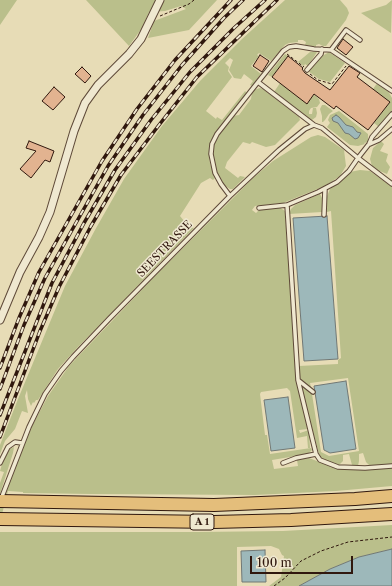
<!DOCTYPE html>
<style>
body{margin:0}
#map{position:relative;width:392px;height:586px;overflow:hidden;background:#e7dcb6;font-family:"Libre Caslon Text",serif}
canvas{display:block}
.scale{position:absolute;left:250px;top:556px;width:103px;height:18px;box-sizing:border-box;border:2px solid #30180e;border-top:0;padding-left:5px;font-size:12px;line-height:14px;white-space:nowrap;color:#30180e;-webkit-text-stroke:3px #efe8d0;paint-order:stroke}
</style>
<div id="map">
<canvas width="392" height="586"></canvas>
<div class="scale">100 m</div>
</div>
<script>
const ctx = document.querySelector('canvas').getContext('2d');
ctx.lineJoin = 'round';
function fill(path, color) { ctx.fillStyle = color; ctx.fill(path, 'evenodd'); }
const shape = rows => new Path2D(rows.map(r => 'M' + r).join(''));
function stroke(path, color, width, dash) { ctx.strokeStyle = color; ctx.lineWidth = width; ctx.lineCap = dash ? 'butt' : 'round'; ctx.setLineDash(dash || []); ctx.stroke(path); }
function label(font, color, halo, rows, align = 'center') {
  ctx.font = font + ' "Libre Caslon Text",serif'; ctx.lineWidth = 3; ctx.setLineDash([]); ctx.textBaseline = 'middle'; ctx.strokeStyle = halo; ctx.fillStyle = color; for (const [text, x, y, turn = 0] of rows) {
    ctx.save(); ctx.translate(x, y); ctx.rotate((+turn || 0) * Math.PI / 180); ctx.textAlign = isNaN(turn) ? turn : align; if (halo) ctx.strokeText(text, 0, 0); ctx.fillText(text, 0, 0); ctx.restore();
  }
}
const green = shape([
 [0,0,17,0,0,25],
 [86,0,217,0,189,30,148,38,154,21,186,9,181,6,165,11,149,12,142,28,129,46],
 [285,0,340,0,347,8,349,13,346,20,326,46,323,46,319,44,316,45,316,47,311,46,305,45,306,42,303,40,298,40,298,42,289,43,285,45,271,61,259,53,257,55,259,56,251,66,261,74,252,86,250,85,253,81,244,74,241,79,234,78,229,70,233,60,230,58,225,63,229,67,228,71,232,77,206,111,216,119,217,117,222,120,245,91,247,93,212,139,209,150,209,155,210,163,215,178,213,180,210,178,201,183,180,216,189,227,194,228,77,348,58,369,38,400,36,400,34,403,33,402,31,406,28,399,27,390,25,396,28,413,22,411,15,429,5,441,0,454,0,445,18,399,65,286,95,230,124,179,162,126,200,81,242,39],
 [392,0,391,33,361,13,386,5],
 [310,52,317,52,308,66,305,64,304,66,298,62],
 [329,52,345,63,330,82,319,79,308,71,319,58],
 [285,54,288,56,272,77,268,75],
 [378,82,387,89,392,98,392,111,379,127,374,123,390,102,373,89],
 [280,83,307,104,314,94,319,99,320,103,317,107,311,108,309,111,309,114,312,114,313,108,316,108,317,113,316,117,312,120,309,119,274,92],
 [260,88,263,89,299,117,300,120,275,145,266,147,252,142,250,144,243,142,227,162,225,168,238,178,240,176,245,177,233,189,230,189,224,185,217,172,213,155,214,145,218,137,233,116,239,115,251,99,252,93,254,90],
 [322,105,325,105,333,111,329,114,325,120,323,122,322,122,322,116,320,109],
 [339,111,368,134,368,142,364,143,365,144,358,146,350,145,327,127,330,123,328,120,330,115],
 [318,135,325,137,344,150,346,166,340,176,325,186,283,203,255,206,252,210,256,213,259,210,279,207,285,211,296,377,308,429,299,430,300,433,309,430,310,448,308,448,307,436,297,438,290,391,287,388,261,392,260,394,265,435,267,435,270,454,311,448,312,450,308,454,272,460,274,469,298,466,297,460,309,458,338,469,365,469,392,467,392,486,336,491,255,495,91,494,23,493,23,492,8,491,0,522,0,508,28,434,48,396,69,366,157,274,253,178,273,161,311,137],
 [381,141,384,144,380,151,388,154,386,161,390,167,387,174,375,169,372,166,370,159,373,148],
 [360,170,370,171,392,187,392,464,370,466,366,462,363,453,359,454,359,461,358,466,352,465,349,454,343,455,343,461,339,465,326,461,320,457,319,454,300,383,312,394,321,452,329,456,359,451,348,378,310,383,311,388,299,378,299,366,338,364,338,360,341,358,331,211,327,212,326,199,330,189,340,182,350,172],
 [320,194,322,198,322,212,289,214,291,209,295,205],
 [14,447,13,453,0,494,0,483,4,472,0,471,3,461,10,449],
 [392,525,392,549,359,557,330,569,299,586,269,586,281,577,284,556,282,555,279,549,271,546,237,547,237,586,0,586,0,532,198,532,283,531]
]);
const water = shape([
 [336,115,339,117,346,125,353,127,357,132,361,133,358,138,355,139,349,134,345,133,338,123,333,121,332,118,336,115],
 [327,216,338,359,304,361,293,218,327,216],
 [346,381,356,449,330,453,324,450,314,386,346,381],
 [288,397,295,448,271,451,264,400,288,397],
 [392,549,392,586,299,586,330,569,359,557,392,549],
 [265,550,266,582,242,582,241,551,265,550]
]);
const building = shape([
 [343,39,353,47,346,55,337,48,343,39],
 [260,55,269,61,262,72,253,66,260,55],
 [288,56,303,68,302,69,305,73,330,90,349,66,360,73,357,77,390,102,368,130,336,106,334,109,314,94,307,104,272,77,288,56],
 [82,67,91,76,85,83,75,74,82,67],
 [54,87,65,97,53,110,42,101,54,87],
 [29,141,54,151,50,162,45,160,31,178,20,169,36,151,26,148,29,141]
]);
const path = shape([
 [160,16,189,4,194,0],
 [287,54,304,67],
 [310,74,318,80,332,84,346,66],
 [274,586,285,578,301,561,321,551,348,542,392,537]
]);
const service = shape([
 [331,50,392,91],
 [307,70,321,54,322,49],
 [258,82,314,125],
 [370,144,379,140,392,129],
 [392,184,358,158,349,171,337,182,318,192,287,205,298,380,316,454,320,460,338,467,365,468,392,466],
 [230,196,221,184,215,173,211,154,212,144,217,134,258,82,283,51,289,47,296,46,314,49,331,50,346,30,360,40],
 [259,208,287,205],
 [324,215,325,189],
 [298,380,313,392],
 [0,463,8,447,15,442,22,443],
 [283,463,296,458,316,454],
 [1,499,29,427,45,394,61,371,73,357,109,319,230,196,279,150,305,129,314,125,322,128,358,158,369,144,372,137,392,114]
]);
const minor = shape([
 [0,320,20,272,39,237,50,212,74,131,85,103,98,85,129,54,141,39,160,0]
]);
const motorway = shape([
 [0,501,214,505,355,499,392,496],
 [0,519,214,522,291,520,392,514]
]);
const rail = shape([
 [0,368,19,318,39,272,102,161,137,109,175,60,231,0],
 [0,389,24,325,45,278,108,166,143,115,182,65,224,18,243,0],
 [0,415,52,283,84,223,115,170,151,120,190,72,234,28,265,0],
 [0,437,40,331,59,287,91,226,121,175,159,125,197,77,277,0]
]);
const shields = [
 [202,522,24]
];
const shieldNames = [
 ["A 1",202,522]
];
const streetNames = [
 ["SEESTRASSE",165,249,-46]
];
fill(green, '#babf8b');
fill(water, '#9db8ba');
stroke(water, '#717875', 1);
fill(building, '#e2b390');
stroke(building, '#30180e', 1);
stroke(service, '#5e4938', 5.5);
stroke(minor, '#5e4938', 9);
stroke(motorway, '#30180e', 14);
stroke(path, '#30180e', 1, [3, 2]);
stroke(service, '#efe8d0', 3.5);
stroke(minor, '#efe8d0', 7);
stroke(motorway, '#e4be7b', 12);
stroke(rail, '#30180e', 3.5);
stroke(rail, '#efe8d0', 2, [6]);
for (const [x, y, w] of shields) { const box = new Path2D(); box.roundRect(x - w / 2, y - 8, w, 16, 3); ctx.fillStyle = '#efe8d0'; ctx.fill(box); stroke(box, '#30180e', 1); }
label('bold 10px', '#30180e', null, shieldNames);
label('11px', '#30180e', '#efe8d0', streetNames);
</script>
